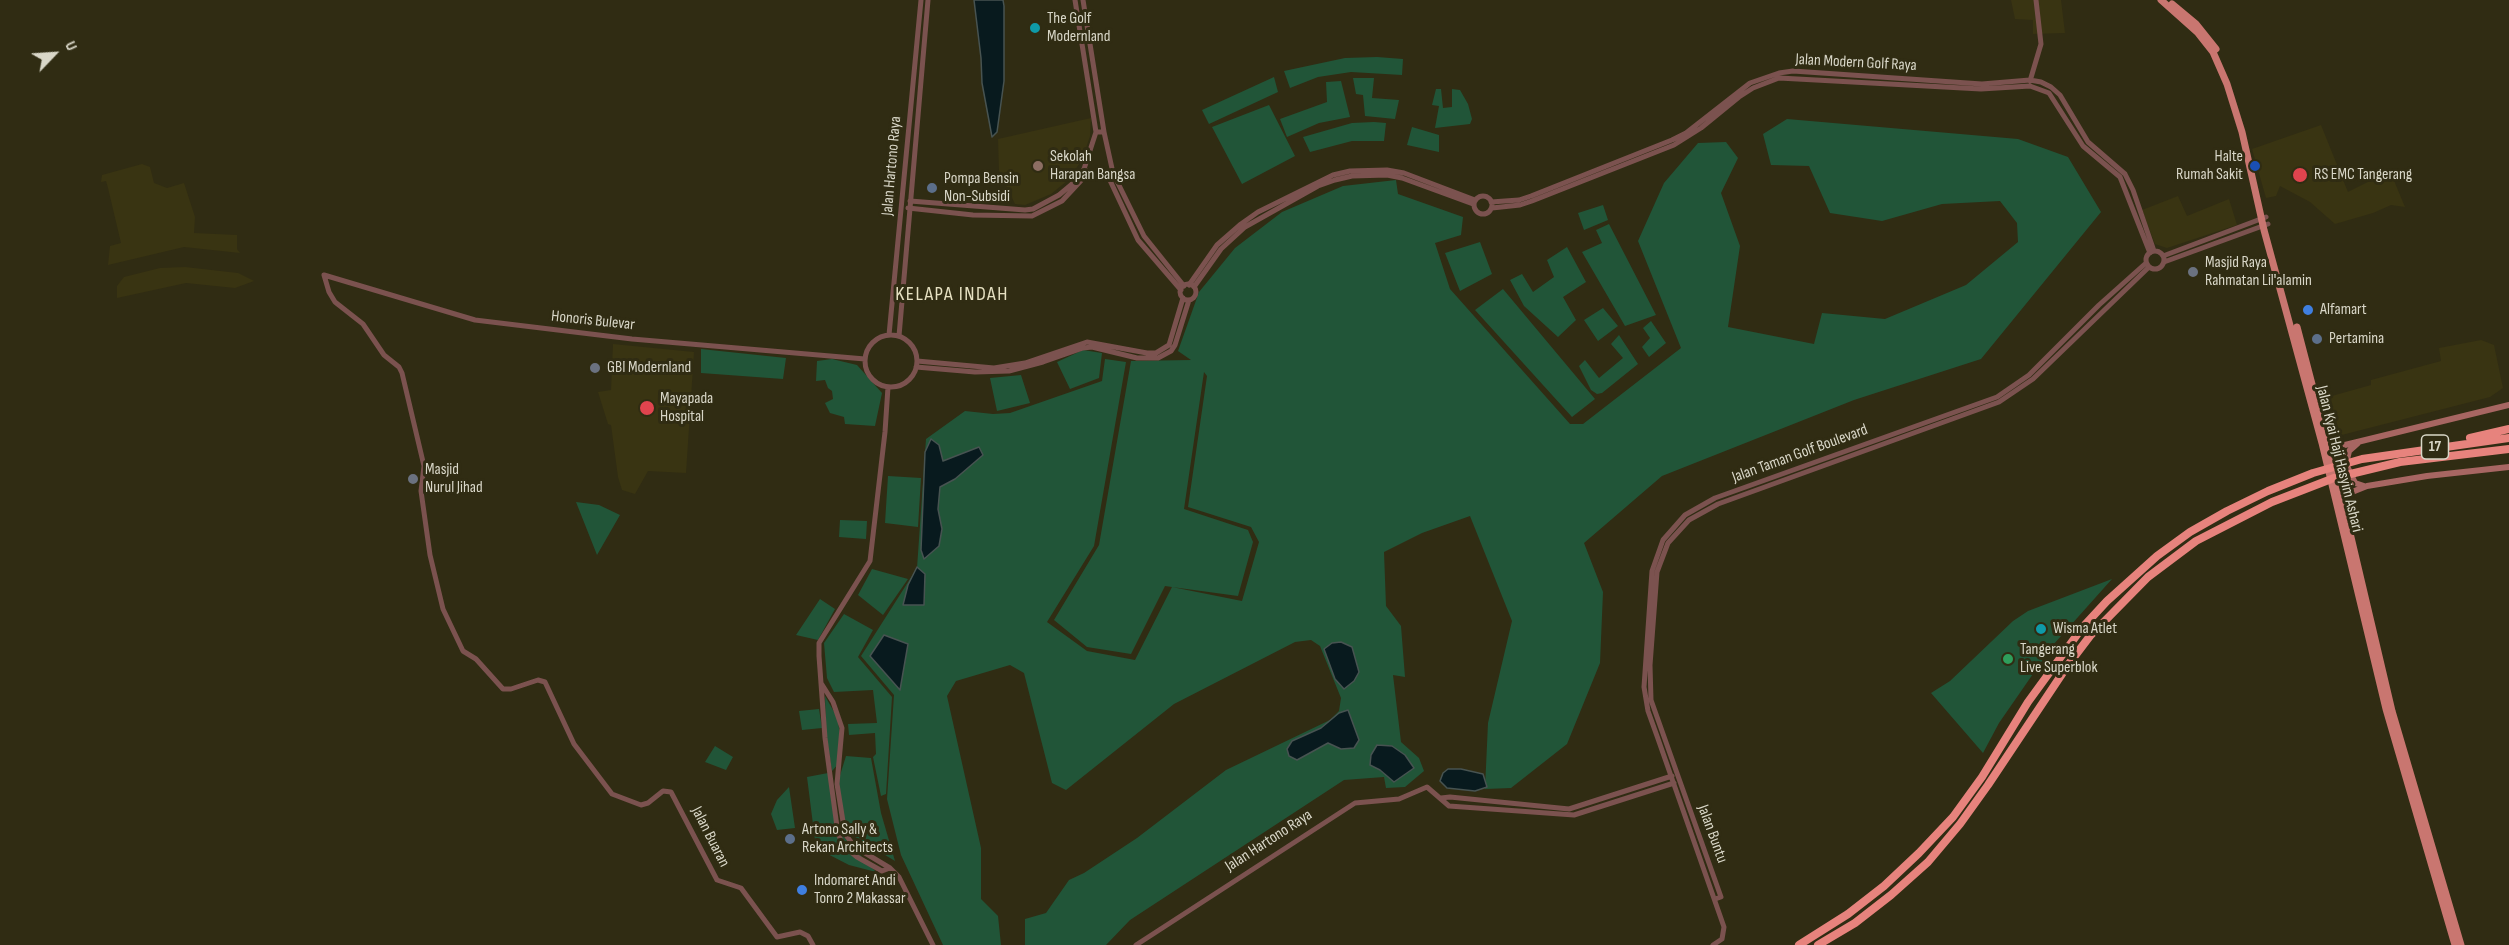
<!DOCTYPE html>
<style>
body{margin:0}
#map{position:relative;width:2509px;height:945px;overflow:hidden;background:#302c13;font-family:"Sofia Sans Condensed",sans-serif}
canvas{display:block}
.north{position:absolute;left:24px;top:24px;width:60px;height:60px;-webkit-text-stroke:4px #302c13;paint-order:stroke;rotate:65deg;font-size:16px;font-weight:700;line-height:24px;text-align:center;color:#d9d7c8}
.north::after{content:'';display:block;margin:auto;width:21px;height:27px;background:#d9d7c8;clip-path:polygon(50% 0,100% 100%,50% 72%,0 100%)}
</style>
<div id="map">
<canvas width="2509" height="945"></canvas>
<div class="north">U</div>
</div>
<script>
const ctx = document.querySelector('canvas').getContext('2d');
ctx.lineJoin = 'round';
function fill(path, color) { ctx.fillStyle = color; ctx.fill(path, 'evenodd'); }
const shape = rows => new Path2D(rows.map(r => 'M' + r).join(''));
function stroke(path, color, width, dash) { ctx.strokeStyle = color; ctx.lineWidth = width; ctx.lineCap = dash ? 'butt' : 'round'; ctx.setLineDash(dash || []); ctx.stroke(path); }
function label(font, color, halo, rows, align = 'center') {
  ctx.font = font + ' "Sofia Sans Condensed",sans-serif'; ctx.lineWidth = 6; ctx.setLineDash([]); ctx.textBaseline = 'middle'; ctx.strokeStyle = halo; ctx.fillStyle = color; for (const [text, x, y, turn = 0] of rows) {
    ctx.save(); ctx.translate(x, y); ctx.rotate((+turn || 0) * Math.PI / 180); ctx.textAlign = isNaN(turn) ? turn : align; if (halo) ctx.strokeText(text, 0, 0); ctx.fillText(text, 0, 0); ctx.restore();
  }
}
const built = shape([
 [2011,0,2061,0,2065,33,2033,34,2033,20,2015,19],
 [1091,118,1090,136,1082,160,1067,181,1051,194,1025,205,1015,204,999,171,998,139],
 [2321,125,2348,192,2390,171,2405,207,2391,205,2373,213,2335,224,2310,202,2280,186,2276,196,2266,198,2252,149],
 [142,164,150,167,154,183,167,188,184,183,195,217,194,233,237,235,237,249,240,253,184,247,108,265,110,246,121,243,108,188,106,181,101,182,102,175],
 [2178,196,2187,216,2229,199,2237,225,2167,248,2155,244,2142,210],
 [185,267,238,273,254,281,235,288,186,283,117,298,117,286,124,277,160,268],
 [2481,340,2494,345,2503,388,2490,397,2330,438,2321,399,2371,385,2371,380,2441,361,2439,348],
 [613,344,694,352,686,473,648,471,635,494,622,490,618,477,611,425,608,424,598,392,611,390]
]);
const green = shape([
 [1377,57,1403,59,1402,75,1351,72,1318,77,1290,88,1284,71,1345,58],
 [1274,77,1278,92,1209,124,1202,110],
 [1353,78,1374,78,1372,98,1399,100,1395,119,1365,116,1363,95,1356,94],
 [1341,81,1350,117,1319,123,1287,137,1280,119,1327,102,1326,82],
 [1436,89,1441,89,1443,108,1452,107,1452,89,1460,90,1468,104,1472,119,1470,124,1435,128,1439,106,1432,105],
 [1269,105,1295,156,1242,184,1212,127],
 [1787,119,2018,139,2068,157,2101,212,1981,359,1854,400,1662,476,1584,543,1603,592,1600,663,1567,744,1511,788,1485,789,1488,723,1512,621,1470,516,1422,533,1384,552,1386,606,1401,626,1405,677,1393,675,1401,742,1419,758,1424,771,1405,787,1386,788,1384,777,1344,780,1130,920,1106,945,1025,945,1025,919,1046,913,1069,880,1084,873,1137,838,1226,770,1330,720,1339,711,1341,698,1320,646,1311,640,1295,642,1174,704,1066,790,1052,783,1024,673,1010,665,956,681,947,696,981,848,981,899,998,916,1001,945,943,945,901,855,887,799,894,695,861,656,917,568,926,439,965,411,993,414,1010,413,1102,381,1105,359,1126,362,1094,546,1047,622,1087,651,1135,660,1172,587,1165,586,1131,654,1087,647,1054,620,1099,545,1131,361,1191,360,1178,351,1199,292,1235,248,1282,212,1343,186,1396,180,1398,194,1463,217,1461,235,1435,243,1450,289,1570,424,1583,424,1681,348,1638,241,1664,183,1698,143,1726,142,1738,158,1721,193,1740,246,1728,327,1814,344,1822,313,1885,319,1966,285,2018,242,2017,223,2000,201,1942,204,1882,221,1830,213,1809,166,1771,165,1763,134],
 [1204,372,1207,376,1188,507,1251,527,1259,542,1242,601,1172,587,1238,596,1253,542,1248,530,1184,509],
 [1374,122,1386,123,1384,141,1352,141,1310,152,1303,137,1352,123],
 [1412,127,1439,135,1439,152,1407,145],
 [1603,205,1608,220,1584,230,1578,213],
 [1609,224,1656,315,1625,326,1582,252,1602,243,1596,230],
 [1480,242,1492,274,1460,291,1445,253],
 [1567,247,1586,282,1563,297,1576,320,1558,337,1524,306,1510,280,1522,274,1533,292,1554,277,1547,260],
 [1503,289,1595,399,1572,417,1475,310],
 [1603,308,1618,326,1598,341,1584,320],
 [1651,321,1666,343,1649,357,1642,347,1650,338,1643,328],
 [1619,335,1638,364,1602,393,1597,394,1591,390,1579,366,1585,360,1599,378,1623,358,1611,344],
 [701,349,786,358,783,379,701,373],
 [1083,350,1102,353,1099,378,1070,389,1057,362],
 [832,359,857,365,882,393,875,426,845,424,844,417,830,413,825,403,833,399,832,391,828,388,825,380,816,381,817,361],
 [1021,375,1030,403,997,411,990,378],
 [888,476,921,478,918,527,885,523],
 [576,502,599,505,620,515,597,555],
 [840,520,867,521,866,539,839,537],
 [872,569,908,579,883,615,858,595],
 [2112,579,2053,645,1999,723,1983,753,1931,693,1950,681,2013,621,2028,611],
 [820,599,835,609,818,640,796,635],
 [844,614,873,630,858,657,892,697,886,794,881,796,873,757,876,754,875,733,849,735,848,724,877,723,873,690,834,692,827,678,824,643],
 [825,696,837,717,841,739,840,762,832,771,826,733],
 [819,709,822,728,802,730,799,711],
 [715,746,733,757,726,770,705,762],
 [846,756,871,758,881,813,895,861,847,832,837,785],
 [828,773,839,832,876,872,849,865,816,848,807,777],
 [789,787,795,828,777,830,771,814,777,800]
]);
const water = shape([
 [974,0,1003,0,1004,6,1004,81,997,132,992,137,982,83,981,58,974,0],
 [931,439,939,445,943,461,979,447,983,455,955,479,940,487,938,509,942,529,939,546,924,559,921,550,925,452,931,439],
 [917,567,925,574,924,605,903,605,908,585,917,567],
 [884,635,908,644,900,690,870,656,884,635],
 [1341,642,1352,647,1359,672,1354,681,1344,689,1335,679,1324,649,1332,643,1341,642],
 [1348,710,1359,740,1354,748,1341,749,1328,743,1297,760,1289,756,1287,749,1292,741,1321,728,1339,713,1348,710],
 [1377,745,1392,746,1405,755,1414,768,1394,782,1380,770,1370,765,1371,755,1377,745],
 [1448,769,1461,769,1483,774,1487,787,1475,791,1447,788,1440,781,1443,773,1448,769]
]);
const tertiary = shape([
 [1075,0,1096,132],
 [1083,0,1104,132],
 [2030,81,2041,44,2036,0],
 [1096,132,1104,132,1113,173,1089,172,1084,169,1096,132],
 [1113,173,1144,236,1184,286],
 [1107,174,1138,240,1181,290],
 '1474 205a9 9 0 1 1 18 0a9 9 0 1 1-18 0Z',
 [910,201,1025,210,1033,209,1059,195,1071,185,1084,169],
 [1491,202,1519,200,1531,196,1672,140,1686,133,1750,83,1779,73,1793,71,1982,84,2030,80,2041,82,2051,87,2060,95,2088,142,2125,174,2133,190,2154,251],
 [908,208,973,215,1032,216,1062,201,1089,172],
 [1492,208,1520,205,1532,201,1674,145,1701,128,1739,97,1753,88,1779,78,1981,89,2030,86,2049,93,2083,146,2120,177,2150,253],
 '2146 260a9 9 0 1 1 18 0a9 9 0 1 1-18 0Z',
 [2163,256,2266,217],
 [2164,262,2268,224],
 '1180 292a8 8 0 1 1 16 0a8 8 0 1 1-16 0Z',
 [1189,285,1217,245,1241,224,1258,212,1333,175,1350,171,1387,170,1404,173,1475,200],
 [1194,287,1221,249,1245,227,1318,186,1335,180,1352,176,1387,175,1402,178,1473,204],
 [889,335,921,0],
 '865 361a26 26 0 1 1 52 0a26 26 0 1 1-52 0Z',
 [899,336,928,0],
 [917,361,994,368,1025,363,1087,342,1147,353,1156,353,1169,345,1183,298],
 [916,367,975,372,1009,371,1043,362,1083,348,1092,347,1137,358,1158,358,1171,351,1175,345,1189,300],
 [888,387,885,432,870,561,819,643,819,656,825,738,838,834,844,846,857,857,882,871,890,868],
 [821,683,833,702,842,728,837,784,845,834,855,847,890,868,899,877,933,945],
 [1441,798,1450,797,1569,809,1672,776],
 [1715,899,1721,897,1651,700,1650,665,1657,572,1668,543,1689,520,1718,504,1999,402,2033,379,2149,267],
 [813,945,808,936,800,932,777,937,741,888,717,880,671,792,663,791,648,803,641,805,612,794,574,744,545,682,538,680,511,689,503,689,476,659,463,651,443,609,430,555,421,491,424,466,402,373,399,367,384,355,363,324,335,302,329,292,324,275,475,320,632,339,865,359],
 [1136,945,1355,803,1399,799,1427,787,1449,806,1574,815,1674,783],
 [1713,945,1722,939,1724,927,1657,736,1648,711,1644,687,1652,571,1663,540,1685,515,1715,498,1997,397,2029,375,2099,305,2146,263]
]);
const secondary = shape([
 [2328,443,2345,445,2509,405],
 [2358,443,2349,451,2346,464,2355,483,2364,486],
 [2342,499,2352,492,2367,486,2427,476,2509,467]
]);
const primary = shape([
 [2161,0,2198,33,2213,52,2227,84,2242,132,2264,230,2322,443,2386,709,2455,945],
 [2172,4,2196,24,2216,49],
 [2297,327,2342,499,2392,711,2461,945]
]);
const motorway = shape([
 [2470,438,2509,429],
 [1799,945,1848,914,1884,886,1919,853,1953,817,1982,777,2028,702,2082,628,2107,601,2157,556,2190,532,2227,511,2268,491,2313,473,2362,459,2509,438],
 [1818,945,1855,923,1891,895,1928,862,1960,824,1988,785,2068,665,2090,636,2148,577,2196,541,2272,502,2334,478,2400,462,2509,449]
]);
const markers = [
 [1035,28,6,"#0f9aa8"],
 [1038,166,6,"#8d6e63"],
 [2255,166,6,"#1a4fb4"],
 [2300,175,8,"#e0444e"],
 [932,188,6,"#5c6f8a"],
 [2193,272,6,"#6b7280"],
 [2308,310,6,"#3f7fe0"],
 [2317,339,6,"#5c6f8a"],
 [595,368,6,"#6b7280"],
 [647,408,8,"#e0444e"],
 [413,479,6,"#6b7280"],
 [2041,629,6,"#0f9aa8"],
 [2008,659,6,"#2e9e5b"],
 [790,839,6,"#5c6f8a"],
 [802,890,6,"#3f7fe0"]
];
const shields = [
 [2435,447,27]
];
const shieldNames = [
 ["17",2435,447]
];
const poiNames = [
 ["The Golf",1047,19],
 ["Modernland",1047,37],
 ["Sekolah",1050,157],
 ["Harapan Bangsa",1050,175],
 ["Halte",2243,157,"right"],
 ["Rumah Sakit",2243,175,"right"],
 ["RS EMC Tangerang",2314,175],
 ["Pompa Bensin",944,179],
 ["Non-Subsidi",944,197],
 ["Masjid Raya",2205,263],
 ["Rahmatan Lil'alamin",2205,281],
 ["Alfamart",2320,310],
 ["Pertamina",2329,339],
 ["GBI Modernland",607,368],
 ["Mayapada",660,399],
 ["Hospital",660,417],
 ["Masjid",425,470],
 ["Nurul Jihad",425,488],
 ["Wisma Atlet",2053,629],
 ["Tangerang",2020,650],
 ["Live Superblok",2020,668],
 ["Artono Sally &",802,830],
 ["Rekan Architects",802,848],
 ["Indomaret Andi",814,881],
 ["Tonro 2 Makassar",814,899]
];
const streetNames = [
 ["Jalan Modern Golf Raya",1856,63,3],
 ["Jalan Hartono Raya",892,166,-85],
 ["Honoris Bulevar",593,321,6],
 ["Jalan Taman Golf Boulevard",1800,454,-20],
 ["Jalan Kyai Haji Hasyim Ashari",2339,459,76],
 ["Jalan Buntu",1712,834,70],
 ["Jalan Buaran",710,837,63],
 ["Jalan Hartono Raya",1269,841,-33]
];
const quarterNames = [
 ["KELAPA INDAH",952,295]
];
fill(built, '#393412');
fill(green, '#215538');
fill(water, '#081a1e');
stroke(water, '#475351', 1.5);
stroke(tertiary, '#7b524f', 5);
stroke(secondary, '#a76662', 6);
stroke(primary, '#c97670', 7);
stroke(motorway, '#e7837d', 8);
for (const [x, y, r, color] of markers) { const dot = new Path2D(); dot.arc(x, y, r, 0, 2 * Math.PI); ctx.fillStyle = color; ctx.fill(dot); stroke(dot, '#302c13', 2); }
for (const [x, y, w] of shields) { const box = new Path2D(); box.roundRect(x - w / 2, y - 12, w, 24, 4.5); ctx.fillStyle = '#302c13'; ctx.fill(box); stroke(box, '#d9d7c8', 1.5); }
label('bold 15px', '#d9d7c8', null, shieldNames);
label('16px', '#d9d7c8', '#302c13', poiNames, 'left');
label('16px', '#d9d7c8', '#302c13', streetNames);
ctx.letterSpacing = '1.5px';
label('20px', '#e6e1c2', '#302c13', quarterNames);
ctx.letterSpacing = '0px';
</script>
